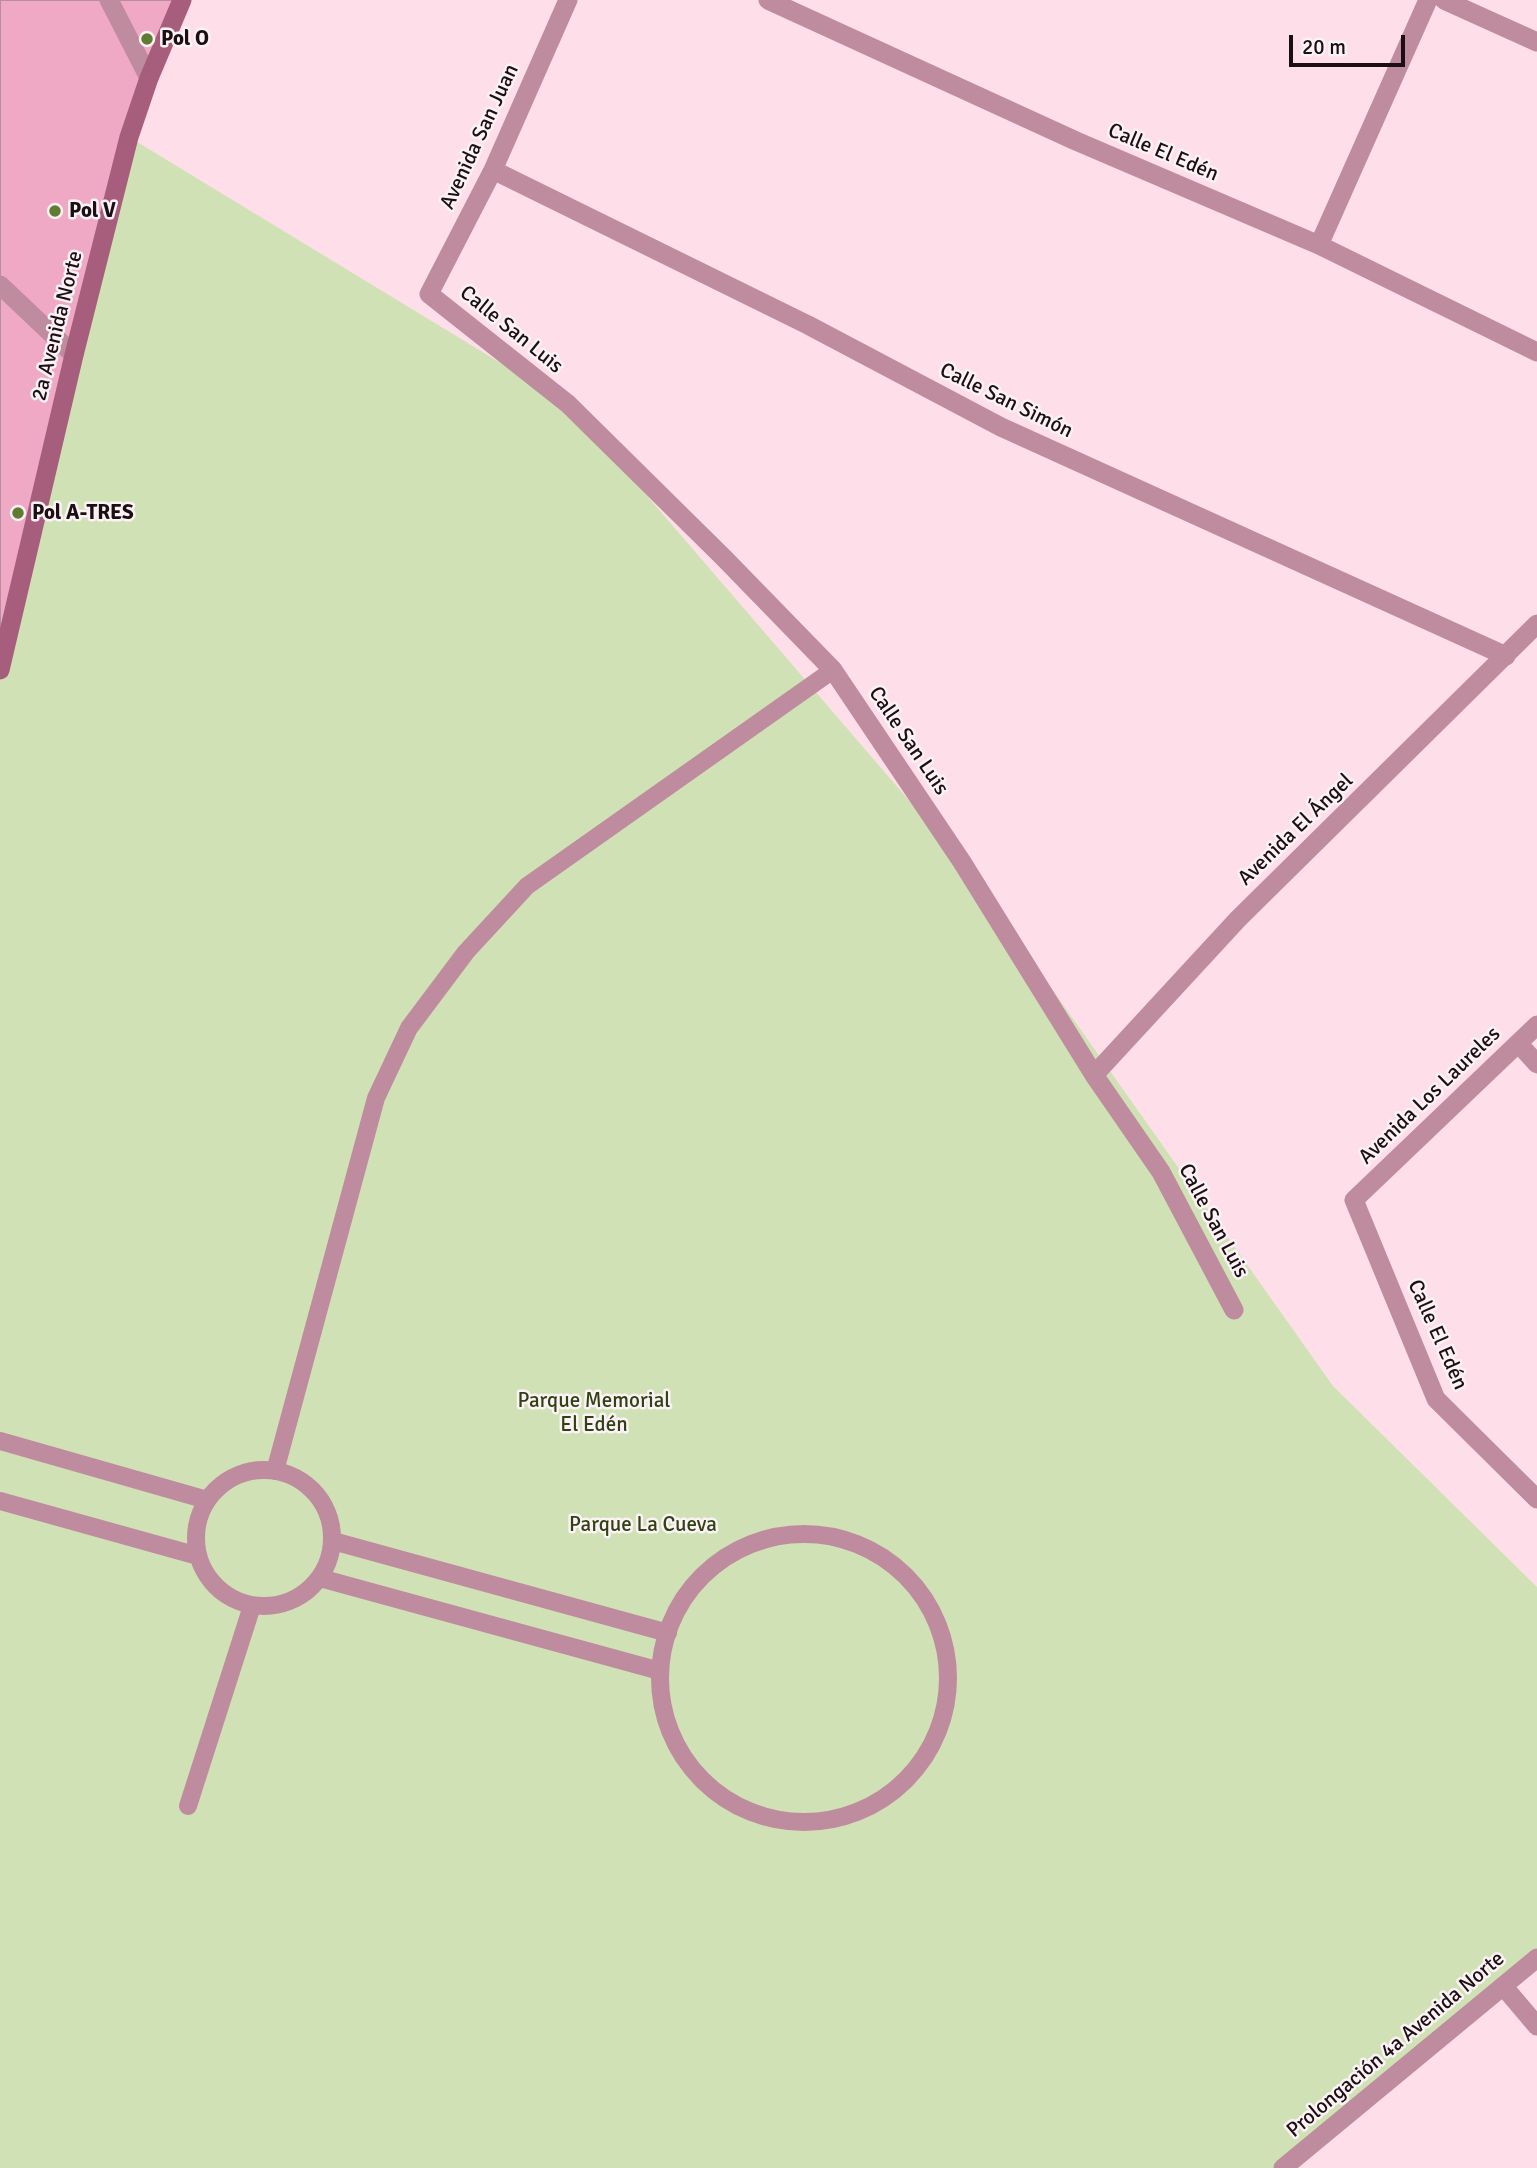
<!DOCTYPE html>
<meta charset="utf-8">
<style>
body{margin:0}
#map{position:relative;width:1537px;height:2168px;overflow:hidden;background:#fedee9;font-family:Signika,sans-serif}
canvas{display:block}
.scale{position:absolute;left:1289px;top:35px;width:116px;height:32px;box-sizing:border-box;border:4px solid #1c0f14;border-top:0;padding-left:9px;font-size:21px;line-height:24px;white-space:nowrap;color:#1c0f14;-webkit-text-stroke:5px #fbf2f5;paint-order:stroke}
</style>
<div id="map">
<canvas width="1537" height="2168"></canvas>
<div class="scale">20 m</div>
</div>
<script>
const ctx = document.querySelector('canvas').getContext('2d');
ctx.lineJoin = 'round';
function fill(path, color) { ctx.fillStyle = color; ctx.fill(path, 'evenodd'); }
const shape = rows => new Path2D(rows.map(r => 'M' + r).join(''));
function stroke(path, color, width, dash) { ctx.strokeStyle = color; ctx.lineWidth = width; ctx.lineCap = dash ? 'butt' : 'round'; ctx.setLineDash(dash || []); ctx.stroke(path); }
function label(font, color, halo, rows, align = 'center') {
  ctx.font = font + ' Signika,sans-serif'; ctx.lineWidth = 5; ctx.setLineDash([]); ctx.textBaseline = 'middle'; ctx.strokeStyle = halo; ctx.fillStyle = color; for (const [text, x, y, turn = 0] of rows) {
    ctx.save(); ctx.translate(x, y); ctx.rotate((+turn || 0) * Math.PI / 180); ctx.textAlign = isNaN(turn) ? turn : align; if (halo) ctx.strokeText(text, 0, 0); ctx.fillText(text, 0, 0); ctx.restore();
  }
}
const green = shape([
 [129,137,568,404,962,862,1333,1386,1537,1587,1537,1957,1295,2168,0,2168,0,671]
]);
const building = shape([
 [0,0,109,0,149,78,74,355,0,285,0,0],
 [109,0,182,0,149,78,109,0],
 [0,285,74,355,0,670,0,285]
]);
const service = shape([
 [0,1441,207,1500],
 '196 1538a68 68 0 1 1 136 0a68 68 0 1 1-136 0Z',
 [275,1471,376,1098,409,1028,466,952,527,886,833,670],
 [0,1501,198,1556],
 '660 1678a144 144 0 1 1 288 0a144 144 0 1 1-288 0Z',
 [333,1541,668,1633],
 [320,1578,660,1671],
 [188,1806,252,1606]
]);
const minor = shape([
 [109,0,149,78],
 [568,0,493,170,429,294,568,404,724,558,833,670,962,862,1094,1075,1161,1172,1234,1310],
 [768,0,1076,141,1319,245,1537,352],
 [1444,0,1537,42],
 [493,170,808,325,1001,427,1506,656],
 [1319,245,1428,0],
 [0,285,74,355],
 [1537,1025,1354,1200,1436,1399,1537,1499],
 [1518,1043,1537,1064],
 [1094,1075,1238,919,1537,624],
 [1504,1987,1537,2026]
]);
const tertiary = shape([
 [1283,2168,1537,1958]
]);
const secondary = shape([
 [0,670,74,355,129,137,149,78,182,0]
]);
const markers = [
 [147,39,7,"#617c30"],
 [55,211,7,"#617c30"],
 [18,513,7,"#617c30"]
];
const poiNames = [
 ["Pol O",161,39],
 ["Pol V",69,211],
 ["Pol A-TRES",32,513]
];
const streetNames = [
 ["Avenida San Juan",480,137,-65],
 ["Calle El Edén",1163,153,23],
 ["2a Avenida Norte",58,326,-76],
 ["Calle San Luis",511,330,39],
 ["Calle San Simón",1006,401,26],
 ["Calle San Luis",908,741,56],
 ["Avenida El Ángel",1296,830,-44],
 ["Avenida Los Laureles",1430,1096,-44],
 ["Calle San Luis",1213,1221,62],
 ["Calle El Edén",1437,1335,66],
 ["Prolongación 4a Avenida Norte",1396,2045,-40]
];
const parkNames = [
 ["Parque Memorial",594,1401],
 ["El Edén",594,1425],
 ["Parque La Cueva",643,1525]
];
fill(green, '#d0e2b5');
fill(building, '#f0a9c5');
stroke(building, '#b48f9d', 2);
stroke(service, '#bf8c9f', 18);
stroke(minor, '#bf8c9f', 19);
stroke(tertiary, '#bf8c9f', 19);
stroke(secondary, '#a65e7c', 19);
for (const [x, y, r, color] of markers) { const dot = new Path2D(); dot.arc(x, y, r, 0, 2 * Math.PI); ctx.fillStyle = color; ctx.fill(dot); stroke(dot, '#fbf2f5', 2.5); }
label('bold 21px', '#1c0f14', '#fbf2f5', poiNames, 'left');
label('21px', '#1c0f14', '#fbf2f5', streetNames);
label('21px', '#314113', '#fbf2f5', parkNames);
</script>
